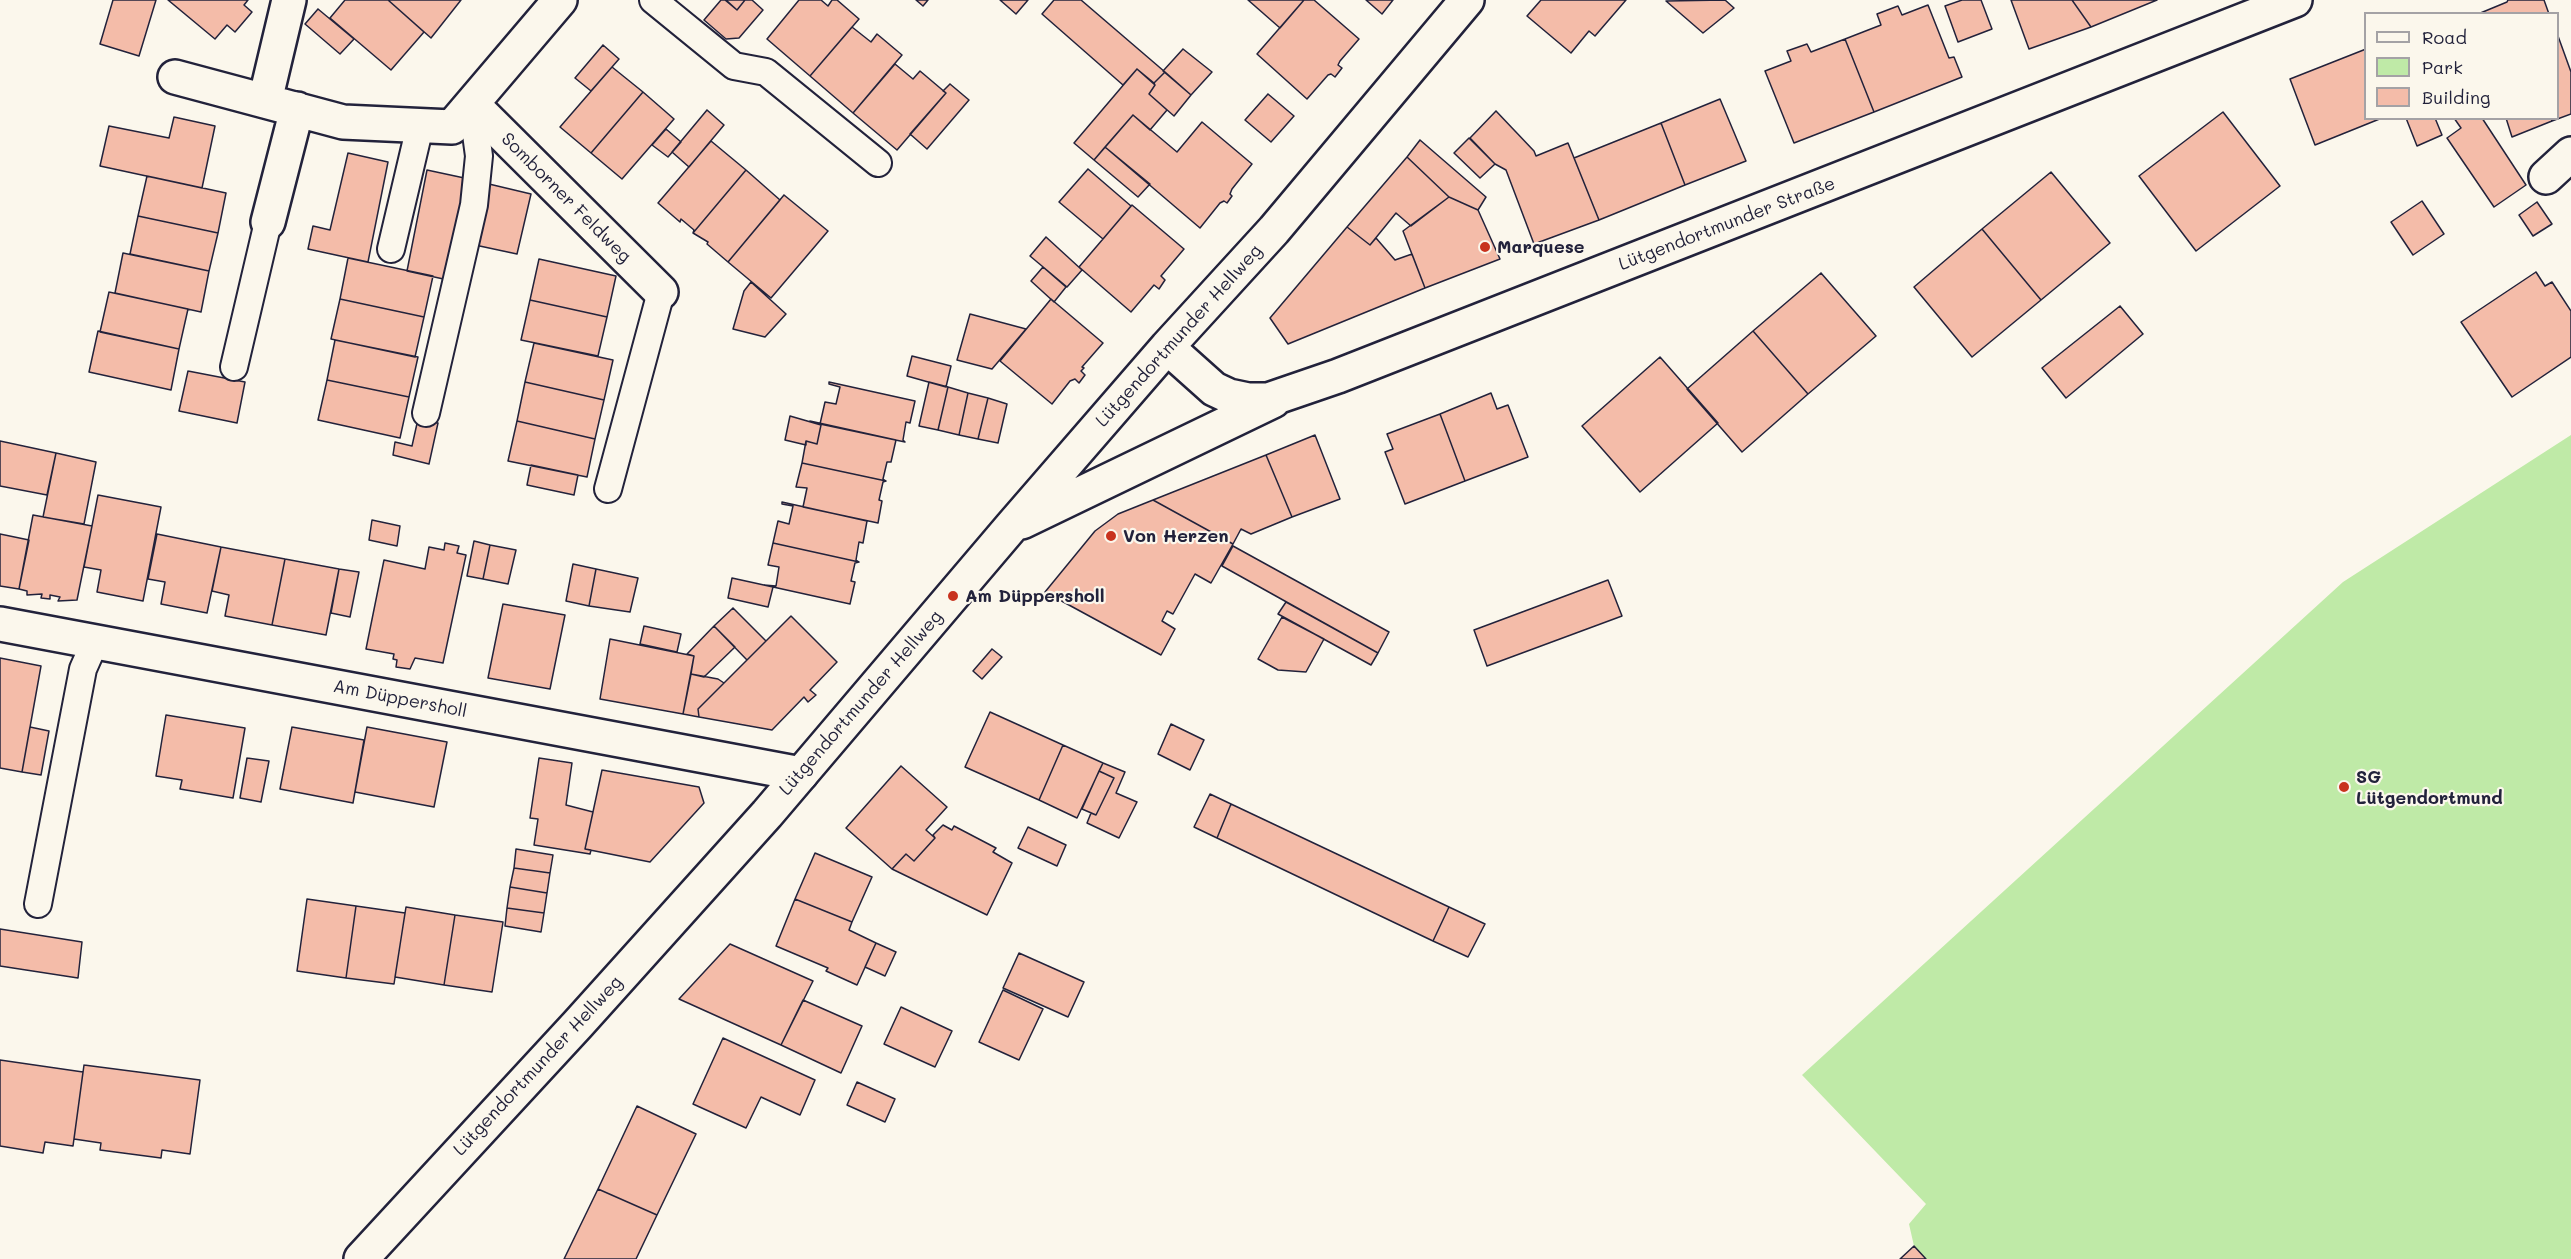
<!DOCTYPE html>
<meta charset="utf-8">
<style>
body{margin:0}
#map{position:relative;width:2571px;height:1259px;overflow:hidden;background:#fbf7ec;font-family:Mali,sans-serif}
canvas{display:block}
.legend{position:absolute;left:2364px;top:12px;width:195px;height:108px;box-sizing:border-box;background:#fbf7ec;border:2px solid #a4a2a5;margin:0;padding:8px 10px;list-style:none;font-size:18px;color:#22223b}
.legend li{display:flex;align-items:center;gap:12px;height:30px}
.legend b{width:30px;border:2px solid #a4a2a5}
</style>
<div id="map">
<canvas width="2571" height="1259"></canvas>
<ul class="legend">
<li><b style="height:8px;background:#fbf7ec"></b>Road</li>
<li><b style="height:16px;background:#bfeaa7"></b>Park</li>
<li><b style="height:16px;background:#f4bca9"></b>Building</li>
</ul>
</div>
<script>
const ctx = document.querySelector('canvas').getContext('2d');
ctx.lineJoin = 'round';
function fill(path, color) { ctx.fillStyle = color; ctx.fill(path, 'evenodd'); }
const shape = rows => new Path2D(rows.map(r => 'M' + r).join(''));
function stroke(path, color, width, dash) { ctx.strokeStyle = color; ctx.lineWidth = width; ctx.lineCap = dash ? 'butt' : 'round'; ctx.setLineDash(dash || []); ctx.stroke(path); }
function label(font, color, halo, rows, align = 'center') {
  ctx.font = font + ' Mali,sans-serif'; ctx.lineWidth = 4.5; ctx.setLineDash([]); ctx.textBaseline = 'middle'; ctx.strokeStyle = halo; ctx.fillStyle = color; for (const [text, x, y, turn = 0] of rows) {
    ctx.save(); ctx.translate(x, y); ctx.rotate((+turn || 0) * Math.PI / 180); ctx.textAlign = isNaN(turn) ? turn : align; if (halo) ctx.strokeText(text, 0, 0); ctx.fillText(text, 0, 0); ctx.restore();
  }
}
const green = shape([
 [2571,435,2571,1259,1900,1259,1914,1246,1909,1224,1926,1204,1802,1075,2343,582]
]);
const building = shape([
 [113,0,156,0,139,56,100,44,113,0],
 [168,0,248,0,244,5,252,12,235,32,227,25,215,39,168,0],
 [345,0,388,0,424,32,391,70,330,18,345,0],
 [388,0,461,0,431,38,388,0],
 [721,0,725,0,737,10,745,0,752,0,763,10,739,38,726,39,704,20,721,0],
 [726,0,745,0,737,10,726,0],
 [799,0,821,0,828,6,832,0,837,0,859,19,810,76,767,39,799,0],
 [916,0,928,0,923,6,916,0],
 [1000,0,1028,0,1016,14,1000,0],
 [1054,0,1081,0,1165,72,1154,83,1137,69,1123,85,1042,14,1054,0],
 [1248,0,1304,0,1280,28,1248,0],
 [1304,0,1314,0,1359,39,1340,61,1338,65,1342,68,1335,77,1331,74,1328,75,1307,99,1257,54,1304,0],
 [1366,0,1393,0,1382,14,1366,0],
 [1541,0,1626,0,1595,36,1589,31,1571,53,1527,16,1541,0],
 [1725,0,1734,8,1703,33,1666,1,1725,0],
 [1962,0,1981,0,1992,29,1958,42,1945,6,1962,0],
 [2011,0,2072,0,2091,27,2029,49,2011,0],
 [2072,0,2157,0,2091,27,2072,0],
 [2508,0,2544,0,2549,14,2478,14,2507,2,2508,0],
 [1928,5,1949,58,1954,57,1962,77,1874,112,1845,39,1881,25,1877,14,1898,6,1902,15,1928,5],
 [318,9,354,39,340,54,305,24,318,9],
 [852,27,871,42,877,34,902,55,853,113,810,76,852,27],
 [2558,36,2571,72,2571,114,2552,121,2551,118,2558,118,2558,36],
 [1845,39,1874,112,1794,143,1765,71,1791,61,1787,51,1807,44,1811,52,1845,39],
 [603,45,619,59,591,91,575,78,603,45],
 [1183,49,1212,72,1191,95,1163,71,1183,49],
 [2366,49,2366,118,2382,118,2315,145,2290,79,2366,49],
 [895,64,913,79,920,71,946,93,897,150,853,113,895,64],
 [612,67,643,92,591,153,560,127,612,67],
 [1137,69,1155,85,1149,94,1167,110,1150,130,1133,115,1094,160,1074,143,1137,69],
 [1165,72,1191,95,1174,116,1149,94,1155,85,1154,83,1165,72],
 [950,84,969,100,927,149,910,134,946,93,943,91,950,84],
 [643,92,674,119,622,179,591,153,643,92],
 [1268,94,1294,116,1271,142,1245,120,1268,94],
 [1720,99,1746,161,1685,185,1661,123,1720,99],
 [707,110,724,125,689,167,672,152,707,110],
 [1496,111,1534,151,1536,156,1568,143,1599,220,1534,244,1506,170,1495,164,1470,138,1496,111],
 [2223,112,2280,186,2196,251,2139,176,2223,112],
 [1133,115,1177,152,1202,122,1252,164,1232,189,1230,194,1232,196,1227,203,1224,201,1220,203,1200,228,1105,147,1133,115],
 [174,117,215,126,202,188,100,166,109,126,169,138,174,117],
 [2406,118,2435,118,2442,135,2417,146,2406,118],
 [2454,118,2482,118,2526,185,2494,207,2447,138,2461,128,2454,118],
 [2506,118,2551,118,2552,121,2512,137,2506,118],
 [1661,123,1685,185,1599,220,1574,158,1661,123],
 [666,129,681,142,668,157,652,145,666,129],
 [1469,138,1495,164,1480,178,1454,153,1469,138],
 [1420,140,1486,197,1478,210,1449,197,1407,157,1420,140],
 [711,141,746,170,693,233,694,230,681,219,680,222,658,203,711,141],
 [1105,147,1150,184,1138,197,1094,160,1105,147],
 [348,153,388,162,368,262,308,249,313,226,330,230,348,153],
 [1407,157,1449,197,1411,226,1396,213,1370,245,1347,227,1407,157],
 [1088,169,1131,206,1103,239,1059,202,1088,169],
 [427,170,469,179,448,280,407,271,427,170],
 [746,170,780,200,728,262,707,244,708,242,693,233,746,170],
 [2051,172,2110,243,2041,300,1982,229,2051,172],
 [147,176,226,193,218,233,138,216,147,176],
 [489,184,531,194,517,254,475,245,489,184],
 [784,195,828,231,771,298,728,262,784,195],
 [1449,197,1478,210,1500,259,1425,288,1403,231,1449,197],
 [2422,201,2444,234,2413,255,2391,222,2422,201],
 [2537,202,2552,224,2533,236,2519,215,2537,202],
 [1132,205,1184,249,1161,276,1165,280,1159,289,1154,285,1131,312,1079,267,1132,205],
 [138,216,218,233,209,271,130,254,138,216],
 [1347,227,1370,245,1376,238,1395,260,1412,254,1425,288,1288,344,1270,318,1347,227],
 [1982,229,2041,300,1972,357,1914,287,1982,229],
 [1046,237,1082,270,1067,287,1030,256,1046,237],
 [123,253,209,271,201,312,115,293,123,253],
 [348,258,433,276,424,317,340,299,348,258],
 [539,259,616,276,607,317,530,300,539,259],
 [1043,267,1066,287,1054,302,1031,281,1043,267],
 [2536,272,2545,286,2552,282,2571,311,2571,357,2512,397,2461,322,2536,272],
 [1821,273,1876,336,1808,394,1753,331,1821,273],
 [751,282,786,314,765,337,733,329,744,291,751,282],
 [109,292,188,309,179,349,100,332,109,292],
 [340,299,424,317,415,357,331,339,340,299],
 [1051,299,1103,343,1082,367,1084,368,1081,371,1085,375,1079,383,1075,379,1070,381,1052,404,1000,361,1051,299],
 [530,300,607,317,598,356,521,340,530,300],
 [2120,306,2143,334,2066,398,2042,368,2120,306],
 [970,314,1026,329,992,369,957,360,970,314],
 [98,331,179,349,171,390,89,372,98,331],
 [1753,331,1808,394,1742,452,1687,389,1753,331],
 [335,340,418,357,409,397,327,380,335,340],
 [534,343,613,360,604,400,525,382,534,343],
 [912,356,951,366,946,387,907,376,912,356],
 [1660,357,1718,423,1640,492,1582,426,1660,357],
 [188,371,245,382,237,423,179,411,188,371],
 [327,380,409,397,400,438,318,420,327,380],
 [525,382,604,400,595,439,517,421,525,382],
 [829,382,915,401,910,423,906,422,903,440,905,442,820,424,825,402,836,404,840,387,829,384,829,382],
 [929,382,948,387,938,430,919,426,929,382],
 [948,387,968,393,959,435,938,430,948,387],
 [968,393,988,398,978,439,959,435,968,393],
 [1491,393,1497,409,1508,405,1528,457,1465,481,1440,414,1491,393],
 [988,398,1007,404,998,443,978,439,988,398],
 [1440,414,1465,481,1405,504,1385,452,1393,449,1387,434,1440,414],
 [790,416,821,425,817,444,806,441,806,445,785,440,790,416],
 [418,419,438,423,429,464,393,455,395,442,412,446,418,419],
 [517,421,595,439,587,477,508,461,517,421],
 [810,421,896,440,891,462,887,462,883,479,886,481,802,463,806,441,817,444,821,425,810,421],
 [1315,435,1340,499,1292,517,1266,455,1315,435],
 [0,441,56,453,47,495,0,486,0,441],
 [56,453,96,462,84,524,43,517,56,453],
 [1266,455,1292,517,1251,534,1241,529,1233,544,1153,500,1266,455],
 [802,463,886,481,883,482,879,500,882,501,878,523,803,507,807,488,796,487,802,463],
 [531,465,578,475,574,495,527,485,531,465],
 [98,495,161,507,143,601,97,592,101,570,84,567,98,495],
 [1153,500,1233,544,1211,583,1195,574,1173,614,1167,611,1162,621,1175,629,1161,655,1045,592,1095,531,1118,514,1153,500],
 [782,502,867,521,863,543,859,542,856,560,859,562,773,543,778,521,789,524,793,506,782,504,782,502],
 [33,515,92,526,77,600,58,601,60,597,50,595,50,599,41,598,42,594,27,595,27,591,19,589,33,515],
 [372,520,400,526,397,546,369,540,372,520],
 [0,534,29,540,19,589,0,586,0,534],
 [157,534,221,547,207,613,161,604,165,582,148,579,157,534],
 [474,541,490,545,483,579,467,576,474,541],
 [445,543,459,546,457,553,466,555,443,663,415,658,410,669,396,667,397,660,393,659,394,654,366,649,384,560,425,569,429,547,444,550,445,543],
 [773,543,859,562,855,563,851,581,855,582,850,604,764,585,776,586,779,567,768,565,773,543],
 [490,545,516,550,508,584,483,579,490,545],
 [1233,546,1389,632,1378,653,1222,566,1233,546],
 [221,547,285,559,272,625,225,616,229,595,212,591,221,547],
 [285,559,339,569,326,635,272,625,285,559],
 [573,564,596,569,589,606,566,601,573,564],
 [339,569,359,572,350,617,331,613,339,569],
 [596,569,638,578,630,612,589,606,596,569],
 [732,578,773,587,768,607,728,598,732,578],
 [1608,580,1622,616,1487,666,1474,630,1608,580],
 [1286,602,1378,653,1371,665,1278,614,1286,602],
 [503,604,565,615,550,689,488,678,503,604],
 [733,608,766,641,747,660,714,626,733,608],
 [791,616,837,662,810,690,816,695,808,702,804,697,772,730,699,717,698,709,791,616],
 [1282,617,1324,639,1306,672,1278,670,1258,659,1282,617],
 [644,626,681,634,677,652,640,644,644,626],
 [714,626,735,647,704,677,691,674,694,656,687,654,714,626],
 [610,639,694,656,683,714,600,699,610,639],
 [992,649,1002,657,982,679,973,671,992,649],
 [0,658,41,666,22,772,0,768,0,658],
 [691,674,718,679,724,683,698,709,699,717,683,714,691,674],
 [990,712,1063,745,1039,800,965,767,990,712],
 [166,715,245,728,233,798,180,789,182,780,156,776,166,715],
 [1171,724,1204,740,1190,770,1158,754,1171,724],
 [30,727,49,731,41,775,22,772,30,727],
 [292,727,364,740,353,803,280,789,292,727],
 [367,727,447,742,434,807,355,792,367,727],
 [1063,745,1103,763,1077,818,1039,800,1063,745],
 [247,758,269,761,261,802,240,798,247,758],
 [539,758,572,763,566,805,593,812,585,849,591,850,590,854,534,845,538,819,530,818,539,758],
 [1103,763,1125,772,1116,793,1137,802,1119,838,1087,823,1091,813,1096,815,1114,778,1099,771,1103,763],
 [901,766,947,807,926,830,935,838,914,861,906,854,892,869,846,828,901,766],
 [602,770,699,787,704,803,650,862,585,849,602,770],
 [1099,771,1114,778,1096,815,1082,809,1099,771],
 [1210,794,1231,804,1217,838,1194,827,1210,794],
 [1231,804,1449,907,1433,941,1217,838,1231,804],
 [943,825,952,830,954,826,996,848,993,852,1012,863,987,915,892,869,906,854,914,861,935,838,933,835,943,825],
 [1028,827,1066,845,1057,866,1018,848,1028,827],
 [516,849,553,855,550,873,514,868,516,849],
 [815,853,872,877,852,922,795,899,815,853],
 [514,868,550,873,547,893,510,887,514,868],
 [510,887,547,893,544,913,507,908,510,887],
 [307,899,356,906,346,978,297,971,307,899],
 [795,899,852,922,849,930,876,943,857,985,826,971,828,968,776,946,795,899],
 [356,906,405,913,394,984,346,978,356,906],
 [406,907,455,915,444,985,395,977,406,907],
 [1449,907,1485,924,1468,957,1433,941,1449,907],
 [507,908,544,913,541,932,505,926,507,908],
 [455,915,503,922,492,992,444,985,455,915],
 [0,929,82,942,78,978,0,966,0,929],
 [876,943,896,952,885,976,865,967,876,943],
 [730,944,813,981,781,1045,679,999,730,944],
 [1019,953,1084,982,1068,1017,1003,988,1019,953],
 [1003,990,1043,1009,1019,1060,979,1042,1003,990],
 [803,1000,862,1026,841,1073,781,1045,803,1000],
 [901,1007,952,1031,935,1067,884,1044,901,1007],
 [723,1038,815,1080,800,1115,761,1097,746,1128,693,1104,723,1038],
 [0,1060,83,1072,73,1146,45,1142,43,1153,0,1146,0,1060],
 [84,1065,200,1080,190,1154,162,1150,161,1158,100,1150,101,1143,74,1139,84,1065],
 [857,1082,895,1099,885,1122,847,1105,857,1082],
 [637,1106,696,1134,657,1215,598,1189,637,1106],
 [598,1189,657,1215,636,1259,564,1259,598,1189],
 [1914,1246,1926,1259,1900,1259,1914,1246]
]);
const lane = shape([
 [653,0,734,66,766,72,878,163],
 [391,249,420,126],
 [234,367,268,222],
 [426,413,474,205,479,156,472,104],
 [608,489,661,292],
 [38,904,83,669,95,642]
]);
const street = shape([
 [175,77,343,122,452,127,560,0],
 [265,101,289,0],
 [472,104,661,292],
 [2546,177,2571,154],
 [268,222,297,109],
 [0,624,801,774]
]);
const secondary = shape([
 [1167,347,1214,389,1229,396,1248,400,1268,400,1338,376,2295,0],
 [1022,522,1273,401],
 [361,1259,578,1024,767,814,1011,527,1167,347,1274,230,1467,0]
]);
const markers = [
 [1485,247,6,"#c8321e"],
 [1111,536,6,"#c8321e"],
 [953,596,6,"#c8321e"],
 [2344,787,6,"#c8321e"]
];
const streetNames = [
 ["Somborner Feldweg",566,198,45],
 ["Lütgendortmunder Straße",1727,224,-21],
 ["Lütgendortmunder Hellweg",1179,336,-48],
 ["Am Düppersholl",400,699,11],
 ["Lütgendortmunder Hellweg",861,703,-49],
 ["Lütgendortmunder Hellweg",538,1066,-47]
];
const poiNames = [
 ["Marquese",1497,247],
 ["Von Herzen",1123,536],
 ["Am Düppersholl",965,596],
 ["SG",2356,777],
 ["Lütgendortmund",2356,798]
];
fill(green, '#bfeaa7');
fill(building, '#f4bca9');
stroke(building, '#22223b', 1.5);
stroke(lane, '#22223b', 30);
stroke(street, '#22223b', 38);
stroke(secondary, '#22223b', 38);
stroke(lane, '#fbf7ec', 26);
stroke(street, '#fbf7ec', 33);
stroke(secondary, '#fbf7ec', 33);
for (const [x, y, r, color] of markers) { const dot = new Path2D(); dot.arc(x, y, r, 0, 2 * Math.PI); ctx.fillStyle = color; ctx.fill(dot); stroke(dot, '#fbf7ec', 2); }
label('18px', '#22223b', '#fbf7ec', streetNames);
label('bold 18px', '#22223b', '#fbf7ec', poiNames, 'left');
</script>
